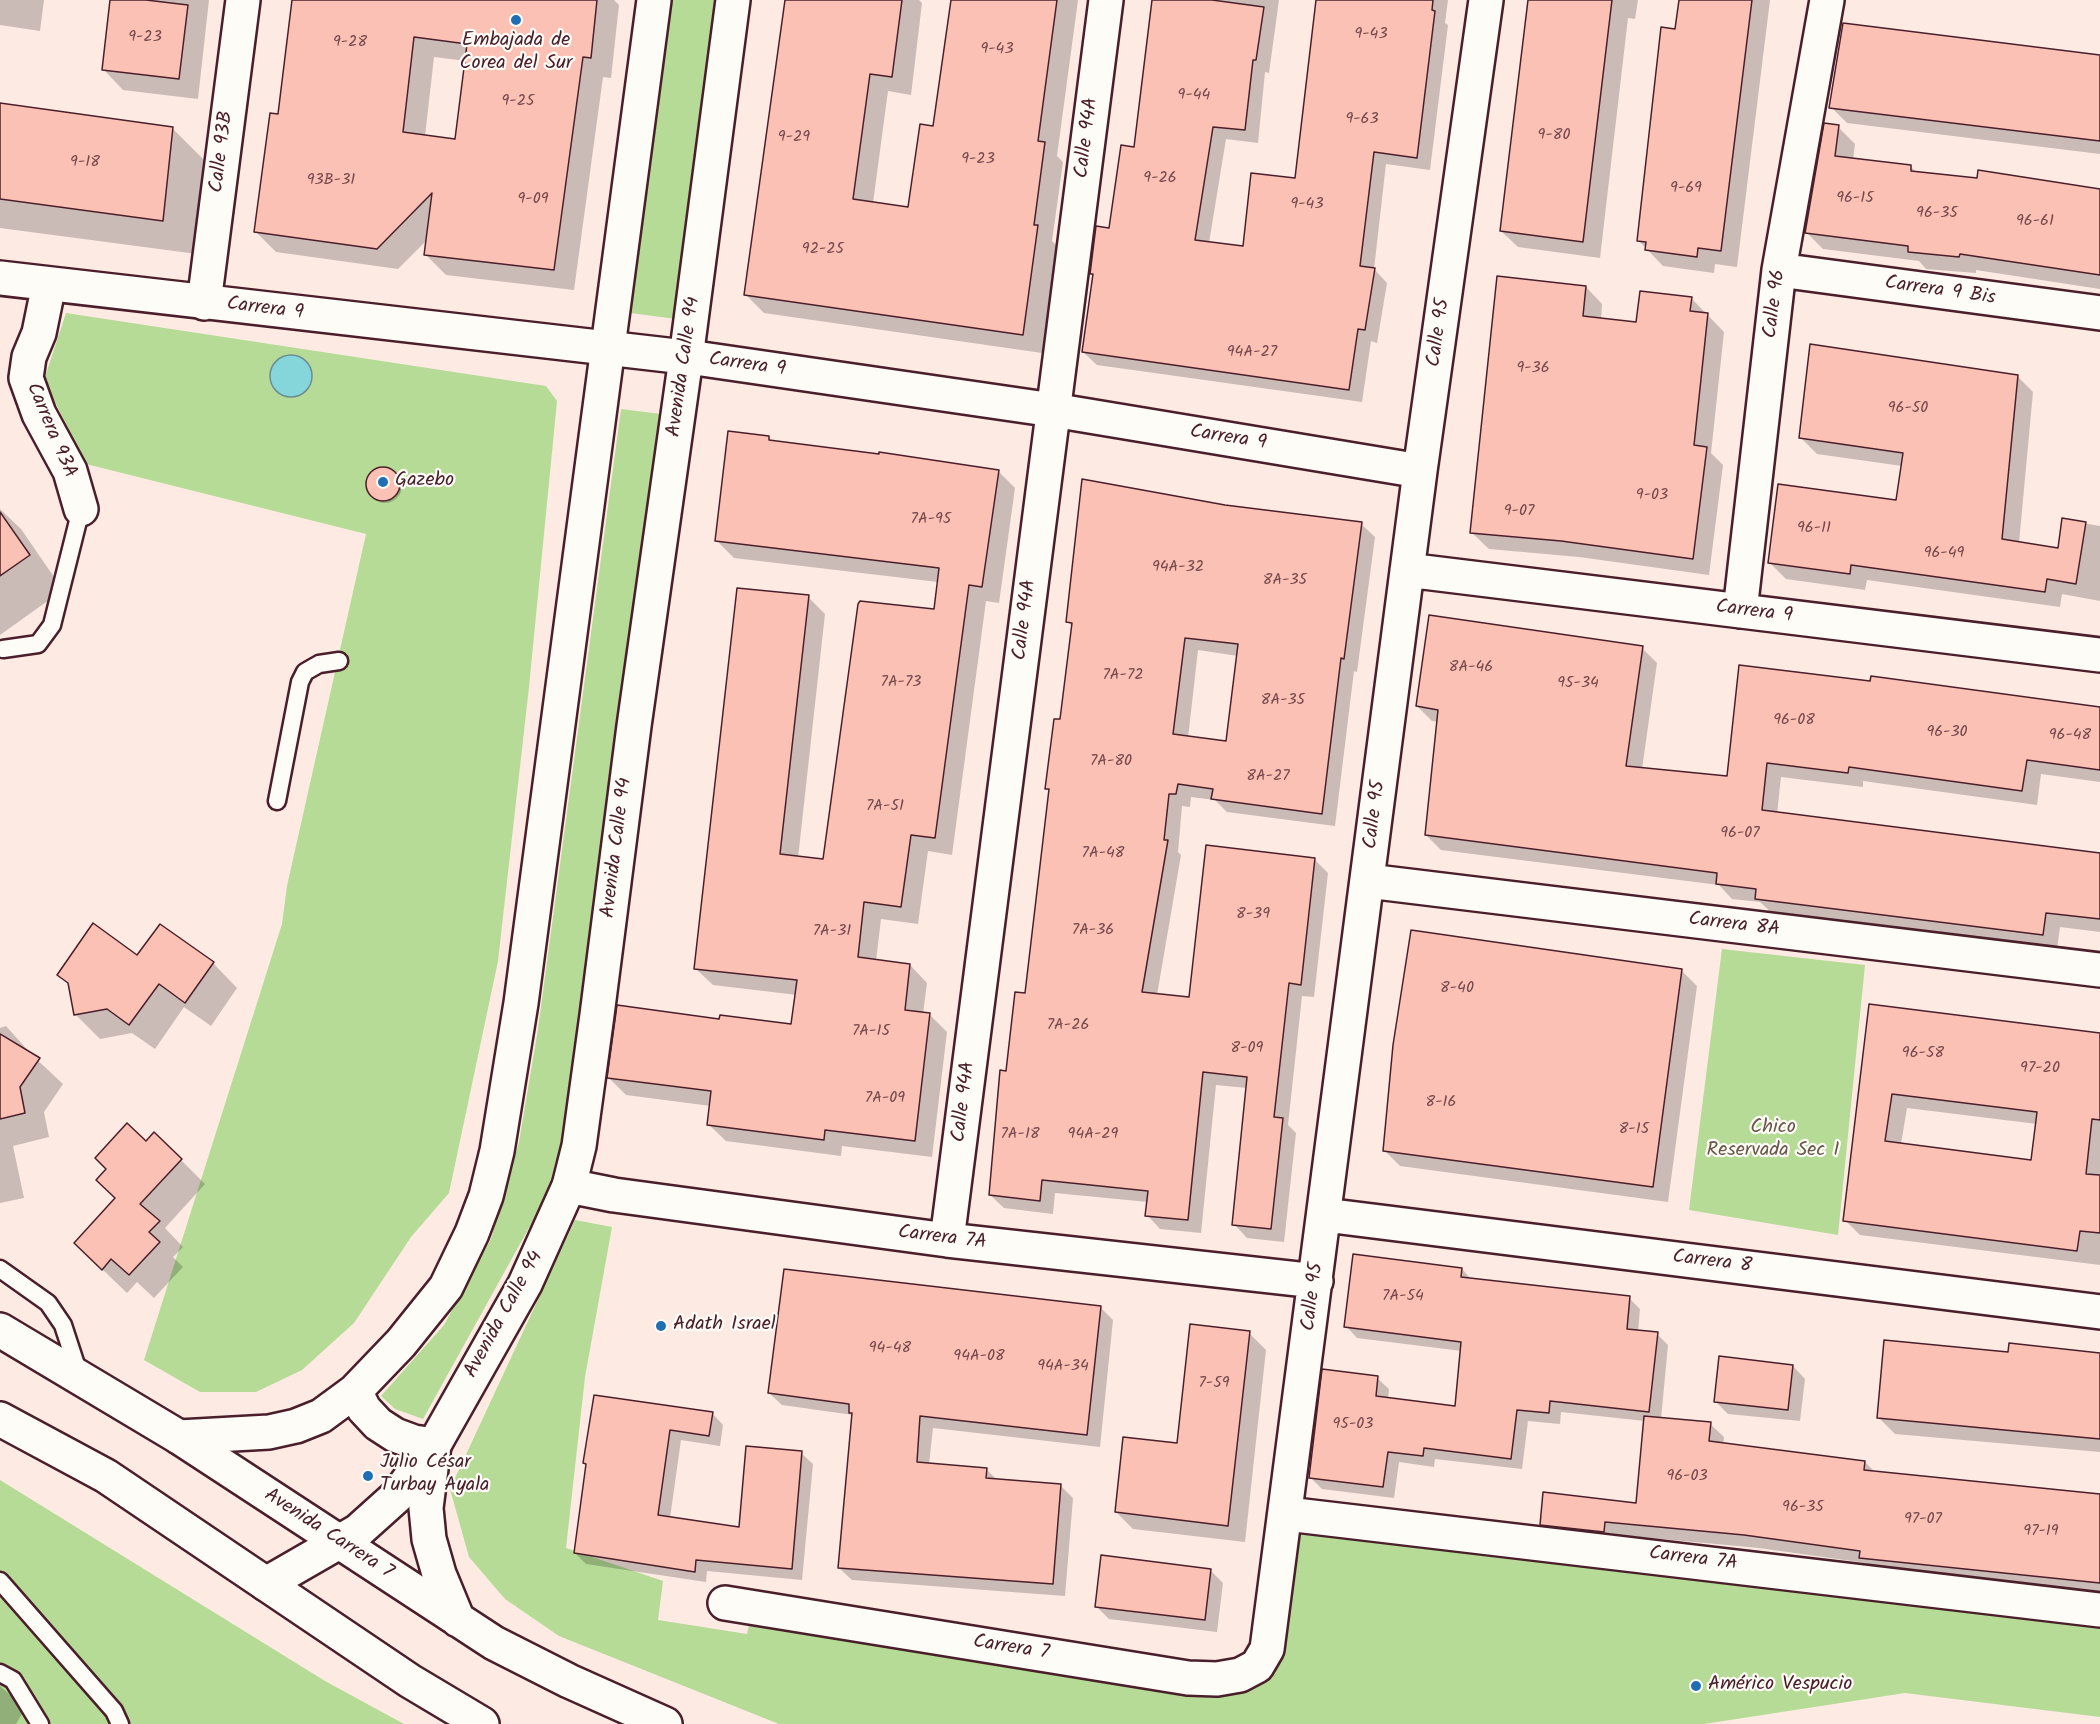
<!DOCTYPE html>
<meta charset="utf-8">
<style>
body{margin:0}
canvas{display:block;background:#fceae3}
</style>
<canvas width="2100" height="1724"></canvas>
<script>
const ctx = document.querySelector('canvas').getContext('2d');
ctx.lineJoin = 'round';
function fill(path, color) { ctx.fillStyle = color; ctx.fill(path, 'evenodd'); }
const shape = rows => new Path2D(rows.map(r => 'M' + r).join(''));
function stroke(path, color, width, dash) { ctx.strokeStyle = color; ctx.lineWidth = width; ctx.lineCap = dash ? 'butt' : 'round'; ctx.setLineDash(dash || []); ctx.stroke(path); }
function label(font, color, halo, rows, align = 'center') {
  ctx.font = font + ' Kalam,sans-serif'; ctx.lineWidth = 4.5; ctx.setLineDash([]); ctx.textBaseline = 'middle'; ctx.strokeStyle = halo; ctx.fillStyle = color; for (const [text, x, y, turn = 0] of rows) {
    ctx.save(); ctx.translate(x, y); ctx.rotate((+turn || 0) * Math.PI / 180); ctx.textAlign = isNaN(turn) ? turn : align; if (halo) ctx.strokeText(text, 0, 0); ctx.fillText(text, 0, 0); ctx.restore();
  }
}
const green = shape([
 [672,0,718,0,676,319,631,313],
 [66,313,546,386,557,401,529,687,498,961,449,1193,411,1237,354,1323,302,1370,256,1392,200,1392,144,1360,282,924,287,886,366,534,86,464,44,380],
 [621,409,661,414,576,1061,564,1132,546,1197,423,1419,395,1409,381,1396,444,1325,491,1239,519,1142,538,1029],
 [1722,949,1865,965,1838,1235,1689,1210],
 [575,1220,612,1227,585,1377,566,1548,663,1581,658,1620,747,1634,753,1607,1188,1678,1257,1666,1287,1514,2100,1610,2100,1717,1905,1693,1704,1724,779,1724,559,1636,505,1599,469,1557,450,1489],
 [0,1480,325,1681,404,1724,0,1724]
]);
const water = shape([
 '270 376a21 21 0 1 1 42 0a21 21 0 1 1-42 0Z'
]);
const shadow = shape([
 [0,0,44,0,40,31,0,25],
 [112,0,209,0,198,99,123,90,104,70],
 [293,0,614,0,619,5,611,78,603,77,574,290,446,275,426,255,428,239,398,269,276,252,255,231,279,115],
 [434,57,466,61,456,140,425,136],
 [785,0,919,0,922,3,911,95,888,91,873,203,909,208,935,127,952,0,1078,0,1057,156,1063,162,1052,241,1056,245,1042,353,764,313,746,295],
 [1154,0,1279,0,1269,73,1265,72,1258,143,1226,139,1209,243,1244,248,1296,180,1318,0,1448,0,1445,23,1448,25,1430,170,1386,164,1374,269,1387,283,1377,343,1371,341,1362,402,1097,365,1083,352,1094,276,1091,273,1110,230,1136,148],
 [1531,0,1638,0,1635,19,1628,18,1600,258,1518,247,1501,231],
 [1680,0,1770,0,1737,267,1715,264,1714,273,1663,266,1639,241],
 [2100,56,2100,154,1847,123,1831,107],
 [0,104,173,129,207,163,197,254,0,228],
 [1838,127,1855,144,1853,160,1911,167,1917,173,2100,191,2100,289,1976,270,1976,273,1926,269,1919,261,1823,249,1806,232],
 [1586,287,1602,304,1601,320,1637,324,1691,298,1724,332,1711,453,1723,465,1709,575,1579,557,1489,549,1472,533],
 [2017,376,2033,392,2019,543,2059,549,2064,520,2100,526,2100,601,2062,594,2060,607,1867,580,1865,590,1786,579,1769,562,1897,502,1902,466,1817,454,1801,438],
 [768,437,774,443,998,471,1015,488,999,603,986,601,952,855,928,851,918,924,881,919,876,961,910,965,927,983,923,1014,930,1015,947,1032,932,1157,842,1146,841,1156,726,1141,708,1124,711,1106,626,1095,609,1078,721,1020,793,1026,797,995,713,985,695,968,808,597,825,614,798,858,824,861,935,611,938,582,734,558,717,541],
 '368 486a17 17 0 1 1 34 0a17 17 0 1 1-34 0Z',
 [1224,506,1361,524,1375,537,1357,672,1354,671,1335,826,1227,812,1215,800,1191,797,1190,807,1182,806,1178,852,1181,855,1157,995,1190,999,1314,859,1328,873,1314,997,1302,996,1288,1125,1296,1133,1284,1242,1247,1238,1234,1224,1247,1088,1216,1085,1201,1233,1160,1229,1147,1215,1148,1202,1055,1193,1053,1214,1004,1208,990,1195,1007,1072,1026,994,1050,792,1046,788,1061,721,1073,627,1067,621],
 [1198,650,1238,656,1227,743,1188,738],
 [0,509,21,529,63,590,0,635],
 [1642,648,1657,663,1642,769,1728,778,1741,667,2100,708,2100,782,2041,774,2037,805,1863,781,1863,787,1781,777,1777,814,2100,854,2100,932,2060,927,2057,949,1772,913,1760,902,1732,899,1719,885,1441,850,1426,835,1438,722,1432,721,1417,706],
 [138,957,213,963,237,988,211,1026,184,1007,155,1049,132,1033,100,1039,75,1014,70,986,59,975],
 [1682,971,1697,986,1668,1202,1400,1166,1384,1150],
 [1871,1006,2100,1035,2100,1265,1860,1235,1845,1220],
 [1907,1108,2037,1124,2033,1162,1901,1144],
 [6,1026,32,1055,63,1084,44,1112,49,1137,13,1146,24,1198,0,1203,0,1028],
 [146,1143,181,1160,205,1184,165,1228,183,1247,173,1257,183,1267,154,1298,137,1282,127,1293,100,1267,116,1199],
 [1462,1269,1472,1280,1629,1298,1640,1309,1638,1332,1657,1334,1668,1345,1661,1419,1710,1424,1724,1437,1723,1445,1865,1462,1875,1472,2100,1496,2100,1594,1874,1571,1866,1563,1759,1548,1618,1535,1617,1545,1555,1538,1541,1524,1638,1504,1645,1421,1561,1412,1560,1424,1528,1421,1522,1469,1435,1459,1434,1467,1399,1462,1394,1498,1322,1489,1310,1477,1377,1378,1389,1389,1388,1399,1456,1408,1462,1351,1357,1338,1346,1326],
 [1100,1307,1113,1320,1100,1447,933,1428,929,1464,986,1469,997,1480,1061,1486,1073,1498,1065,1596,852,1580,839,1568,853,1415,782,1405,769,1393],
 [1249,1333,1266,1350,1245,1542,1133,1529,1116,1512,1178,1445],
 [2009,1354,2100,1354,2100,1452,1895,1434,1879,1418],
 [1793,1366,1805,1379,1800,1421,1728,1414,1716,1402],
 [712,1413,723,1425,720,1446,681,1440,670,1518,740,1529,801,1453,813,1464,802,1580,707,1571,706,1582,586,1564,575,1553,588,1466,584,1463],
 [1210,1570,1223,1583,1217,1632,1109,1619,1096,1606],
 [0,1686,18,1702,23,1712,16,1724,0,1724]
]);
const building = shape([
 [110,0,146,0,188,5,179,79,102,70,110,0],
 [292,0,597,0,591,58,583,57,554,270,424,255,432,193,377,249,254,232,270,113,278,114,292,0],
 [414,37,467,44,455,139,403,132,414,37],
 [785,0,902,0,892,77,870,74,853,199,908,207,920,124,933,126,951,0,1057,0,1038,141,1045,142,1034,225,1038,225,1023,335,744,295,785,0],
 [1152,0,1212,0,1264,7,1256,60,1253,60,1245,130,1213,127,1195,240,1243,246,1251,173,1295,178,1316,0,1433,0,1432,10,1435,11,1417,158,1374,152,1360,266,1375,268,1365,330,1358,329,1349,390,1082,352,1093,274,1090,274,1096,226,1109,228,1121,145,1134,147,1152,0],
 [1528,0,1612,0,1583,242,1500,231,1528,0],
 [1679,0,1752,0,1721,251,1698,248,1697,257,1645,250,1646,242,1637,241,1661,27,1675,29,1679,0],
 [1843,23,2100,55,2100,141,1829,108,1843,23],
 [0,103,173,127,163,221,0,199,0,103],
 [1824,123,1839,125,1835,156,1911,165,1911,171,1977,178,1978,170,2100,189,2100,275,1960,254,1959,257,1908,252,1908,246,1805,233,1824,123],
 [1497,276,1586,286,1583,316,1636,322,1640,291,1692,297,1690,311,1708,313,1694,445,1707,447,1693,559,1561,541,1470,533,1497,276],
 [1810,344,2018,375,2002,539,2058,548,2062,518,2086,522,2076,584,2047,579,2045,592,1851,565,1850,574,1768,563,1778,484,1896,500,1903,453,1799,438,1810,344],
 [728,431,769,436,769,440,879,454,879,452,999,470,982,587,969,585,935,838,911,835,901,907,864,902,858,957,910,964,905,1010,930,1013,915,1141,825,1130,824,1140,707,1125,711,1091,607,1078,617,1005,719,1019,720,1015,791,1024,797,980,694,969,737,588,809,595,780,854,823,859,858,604,860,601,934,609,939,568,715,541,728,431],
 '366 484a17 17 0 1 1 34 0a17 17 0 1 1-34 0Z',
 [1082,479,1225,505,1362,522,1344,659,1341,658,1322,814,1211,799,1213,789,1178,784,1176,794,1169,794,1164,840,1168,840,1142,992,1189,997,1206,845,1315,858,1301,985,1289,983,1274,1117,1283,1118,1271,1229,1232,1225,1247,1077,1203,1072,1188,1220,1145,1216,1148,1191,1042,1180,1040,1201,989,1195,1000,1070,1006,1071,1015,992,1025,993,1049,789,1045,789,1054,719,1060,719,1072,623,1066,622,1082,479],
 [1185,638,1238,644,1226,741,1173,734,1185,638],
 [0,512,30,555,0,576,0,512],
 [1429,615,1643,646,1626,766,1727,776,1739,665,1870,681,1871,676,2100,707,2100,770,2027,760,2022,791,1849,767,1848,773,1767,763,1762,810,2100,853,2100,919,2046,913,2043,935,1755,899,1756,889,1716,884,1717,873,1425,835,1438,710,1416,706,1429,615],
 [93,923,137,955,160,924,214,962,185,1003,159,984,129,1025,107,1009,74,1015,68,983,57,975,93,923],
 [1411,930,1682,969,1653,1187,1383,1151,1393,1045,1411,930],
 [1869,1004,2100,1033,2100,1120,2092,1119,2086,1174,2100,1175,2100,1233,2080,1231,2077,1251,1843,1221,1869,1004],
 [1892,1094,2037,1112,2031,1160,1885,1141,1892,1094],
 [0,1034,40,1058,20,1087,25,1113,0,1119,0,1034],
 [127,1123,146,1141,154,1132,182,1159,140,1204,160,1221,149,1232,160,1242,129,1275,111,1259,102,1270,74,1243,115,1198,96,1180,106,1169,95,1158,127,1123],
 [1353,1254,1462,1268,1461,1277,1630,1296,1627,1329,1658,1332,1649,1412,1550,1401,1549,1413,1517,1410,1511,1459,1424,1448,1423,1456,1388,1452,1383,1487,1309,1478,1322,1369,1378,1376,1376,1396,1455,1406,1461,1342,1344,1327,1353,1254],
 [784,1269,1101,1306,1087,1435,920,1416,917,1462,987,1468,986,1478,1061,1484,1053,1584,838,1568,852,1413,849,1413,849,1404,768,1393,784,1269],
 [1190,1324,1250,1331,1228,1526,1115,1512,1123,1437,1177,1443,1190,1324],
 [1884,1340,2008,1352,2009,1343,2100,1353,2100,1439,1877,1418,1884,1340],
 [1719,1356,1793,1365,1788,1410,1714,1402,1719,1356],
 [594,1395,713,1412,709,1436,670,1430,658,1515,739,1527,746,1446,802,1451,792,1569,696,1560,695,1572,574,1553,586,1464,583,1463,594,1395],
 [1644,1416,1711,1422,1709,1441,1865,1461,1864,1470,2100,1494,2100,1583,1859,1558,1860,1551,1744,1535,1605,1522,1604,1532,1540,1525,1543,1492,1636,1503,1644,1416],
 [1101,1555,1211,1569,1205,1620,1095,1607,1101,1555]
]);
const lane = shape([
 [3,649,38,644,52,625,81,509],
 [277,801,300,682,305,672,319,664,339,661],
 [0,1269,48,1303,63,1325,79,1374],
 [0,1581,114,1711,120,1724],
 [0,1673,13,1680,40,1724]
]);
const street = shape([
 [1779,270,2100,313],
 [0,278,702,359,1053,410,1420,471],
 [49,284,39,333,29,357,26,378,39,414,70,471,81,509],
 [204,303,243,0],
 [1407,570,2100,655],
 [1740,611,1779,270,1827,0],
 [1368,881,2100,970],
 [569,1186,614,1195,947,1240,1316,1281],
 [1325,1215,2100,1312],
 [947,1240,1106,0],
 [1287,1514,2100,1610],
 [725,1603,1188,1678,1217,1679,1240,1675,1257,1666,1267,1649,1420,471,1486,0]
]);
const secondary = shape([
 [355,1391,364,1409,378,1424,395,1435,414,1442,434,1445],
 [179,1437,269,1432,296,1426,321,1416,355,1391,401,1343,446,1287,472,1233,486,1196,497,1151,521,1003,654,0],
 [266,1584,358,1531,397,1496,434,1445,525,1284,569,1186,579,1146,597,1015,634,726,686,358,733,0]
]);
const primary = shape([
 [0,1330,179,1437,494,1643,569,1681,665,1724],
 [0,1419,106,1476,410,1681,482,1724],
 [434,1445,426,1508,429,1539,439,1574,458,1620]
]);
const markers = [
 [516,20,6,"#1f6fb2"],
 [383,482,6,"#1f6fb2"],
 [661,1326,6,"#1f6fb2"],
 [368,1476,6,"#1f6fb2"],
 [1696,1686,6,"#1f6fb2"]
];
const numberNames = [
 ["9-43",1371,35],
 ["9-23",145,38],
 ["9-28",350,43],
 ["9-43",997,50],
 ["9-44",1194,96],
 ["9-25",518,102],
 ["9-63",1362,120],
 ["9-80",1554,136],
 ["9-29",794,138],
 ["9-23",978,160],
 ["9-18",85,163],
 ["9-26",1160,179],
 ["93B-31",331,181],
 ["9-69",1686,189],
 ["96-15",1855,199],
 ["9-09",533,200],
 ["9-43",1307,205],
 ["96-35",1937,214],
 ["96-61",2035,222],
 ["92-25",823,250],
 ["94A-27",1252,353],
 ["9-36",1533,369],
 ["96-50",1908,409],
 ["9-03",1652,496],
 ["9-07",1519,512],
 ["7A-95",931,520],
 ["96-11",1814,529],
 ["96-49",1944,554],
 ["94A-32",1178,568],
 ["8A-35",1285,581],
 ["8A-46",1471,668],
 ["7A-72",1123,676],
 ["7A-73",901,683],
 ["95-34",1578,684],
 ["8A-35",1283,701],
 ["96-08",1794,721],
 ["96-30",1947,733],
 ["96-48",2070,736],
 ["7A-80",1111,762],
 ["8A-27",1268,777],
 ["7A-51",885,807],
 ["96-07",1740,834],
 ["7A-48",1103,854],
 ["8-39",1253,915],
 ["7A-36",1093,931],
 ["7A-31",832,932],
 ["8-40",1457,989],
 ["7A-26",1068,1026],
 ["7A-15",871,1032],
 ["8-09",1247,1049],
 ["96-58",1923,1054],
 ["97-20",2040,1069],
 ["7A-09",885,1099],
 ["8-16",1441,1103],
 ["8-15",1634,1130],
 ["7A-18",1020,1135],
 ["94A-29",1093,1135],
 ["7A-54",1403,1297],
 ["94-48",890,1349],
 ["94A-08",979,1357],
 ["94A-34",1063,1367],
 ["7-59",1214,1384],
 ["95-03",1353,1425],
 ["96-03",1687,1477],
 ["96-35",1803,1508],
 ["97-07",1923,1520],
 ["97-19",2041,1532]
];
const poiNames = [
 ["Embajada de",516,42,"center"],
 ["Corea del Sur",516,65,"center"],
 ["Gazebo",395,482],
 ["Adath Israel",673,1326],
 ["Julio César",380,1464],
 ["Turbay Ayala",380,1487],
 ["Américo Vespucio",1708,1686]
];
const streetNames = [
 ["Calle 94A",1088,138,-83],
 ["Calle 93B",223,152,-83],
 ["Carrera 9 Bis",1940,292,8],
 ["Calle 96",1776,304,-83],
 ["Carrera 9",265,310,7],
 ["Calle 95",1440,333,-82],
 ["Carrera 9",747,366,8],
 ["Avenida Calle 94",685,367,-82],
 ["Carrera 93A",50,431,67],
 ["Carrera 9",1228,439,9],
 ["Carrera 9",1754,613,7],
 ["Calle 94A",1026,620,-83],
 ["Calle 95",1376,815,-83],
 ["Avenida Calle 94",618,848,-83],
 ["Carrera 8A",1734,926,7],
 ["Calle 94A",965,1102,-83],
 ["Carrera 7A",942,1239,7],
 ["Carrera 8",1712,1263,7],
 ["Calle 95",1314,1297,-83],
 ["Avenida Calle 94",505,1315,-61],
 ["Avenida Carrera 7",328,1535,33],
 ["Carrera 7A",1693,1560,7],
 ["Carrera 7",1011,1649,9]
];
const parkNames = [
 ["Chico",1773,1129],
 ["Reservada Sec I",1773,1152]
];
fill(green, '#b6db96');
fill(water, '#84d6da');
stroke(water, '#6d8d94', 1.5);
fill(shadow, '#0003');
fill(building, '#fbc1b4');
stroke(building, '#4a1f2b', 1.5);
stroke(lane, '#4a1f2b', 21);
stroke(street, '#4a1f2b', 38);
stroke(secondary, '#4a1f2b', 38);
stroke(primary, '#4a1f2b', 38);
stroke(lane, '#fdfcf7', 16);
stroke(street, '#fdfcf7', 33);
stroke(secondary, '#fdfcf7', 33);
stroke(primary, '#fdfcf7', 33);
for (const [x, y, r, color] of markers) { const dot = new Path2D(); dot.arc(x, y, r, 0, 2 * Math.PI); ctx.fillStyle = color; ctx.fill(dot); stroke(dot, '#fdfcf7', 2); }
label('16px', '#76484d', null, numberNames);
label('20px', '#4a1f2b', '#fdfcf7', poiNames, 'left');
label('20px', '#4a1f2b', '#fdfcf7', streetNames);
label('20px', '#6a574b', '#fdfcf7', parkNames);
</script>
